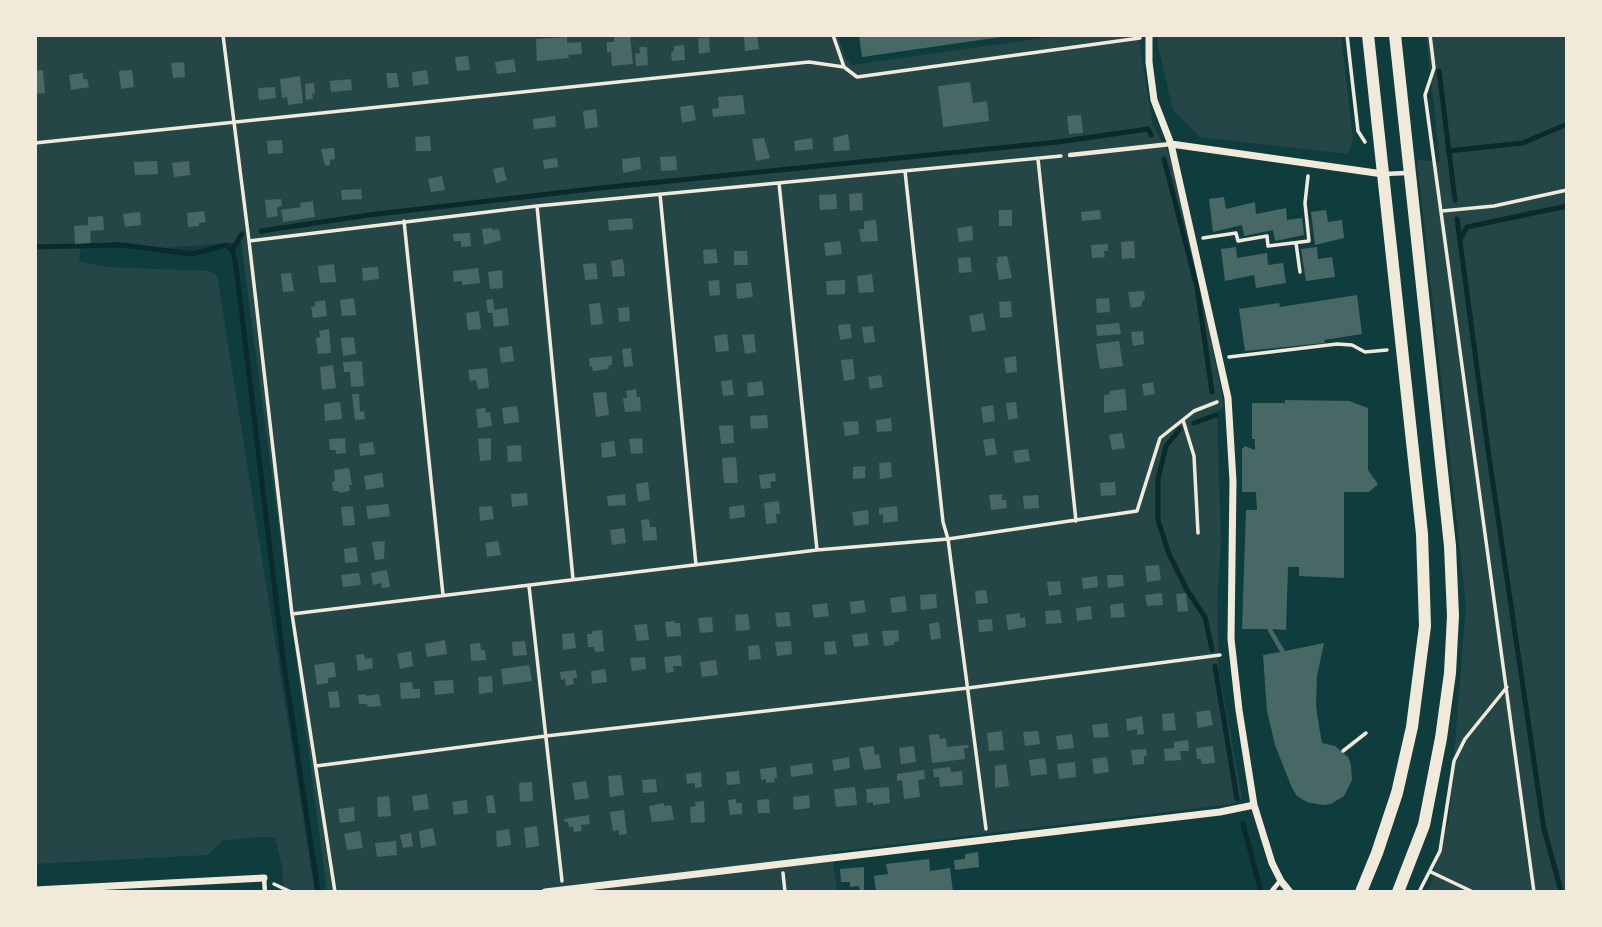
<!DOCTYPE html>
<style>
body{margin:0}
#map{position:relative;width:1602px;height:927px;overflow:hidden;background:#0f3d3e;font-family:"PT Sans",sans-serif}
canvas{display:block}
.frame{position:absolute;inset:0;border:37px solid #f1e9da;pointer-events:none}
</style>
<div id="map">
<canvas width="1602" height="927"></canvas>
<div class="frame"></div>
</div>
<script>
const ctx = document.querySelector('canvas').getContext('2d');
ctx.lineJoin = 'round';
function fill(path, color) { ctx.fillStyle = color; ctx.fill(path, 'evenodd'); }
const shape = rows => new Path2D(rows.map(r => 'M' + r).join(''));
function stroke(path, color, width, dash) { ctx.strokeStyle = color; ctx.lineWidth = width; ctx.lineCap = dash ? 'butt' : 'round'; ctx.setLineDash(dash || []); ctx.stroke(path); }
const green = shape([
 [35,35,838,35,845,58,852,65,1064,35,1138,35,1153,126,1170,155,1206,310,1224,407,1217,411,1221,543,1217,601,1219,670,1242,799,1233,804,832,852,837,892,327,892,241,242,164,248,117,242,81,244,79,261,107,267,209,271,217,275,315,892,284,892,282,865,275,837,256,837,222,841,208,855,35,864],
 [1159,35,1341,35,1353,139,1348,154,1200,137,1173,110,1157,42],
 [1426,35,1567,35,1567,892,1428,892,1449,820,1466,605,1417,160,1440,162]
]);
const stream = shape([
 [1439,71,1455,200],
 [1448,151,1523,143,1567,124],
 [1164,159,1197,287,1212,392],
 [1457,219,1488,450,1544,829,1561,891],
 [261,231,369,215,600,188,1058,142,1148,129,1151,135],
 [1460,239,1467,227,1567,206],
 [35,247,122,245,192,254,226,245,232,250],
 [232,250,236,266,283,658,318,892],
 [232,250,242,234],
 [1194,423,1216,415],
 [1180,429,1166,446,1158,479,1158,520,1169,554,1187,590,1205,617,1212,650],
 [1215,666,1237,799],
 [1243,824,1261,892]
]);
const building = shape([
 [628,35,630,35,633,64,612,66,611,52,607,52,607,42,614,42,614,36],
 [757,35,759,49,745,51,744,37],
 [859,35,1001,35,1001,37,862,57],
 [567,37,567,43,581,42,582,54,568,55,569,58,537,61,536,39],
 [709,37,710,52,699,54,698,38],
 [684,45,685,60,672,61,671,52,674,51,674,46],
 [639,47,647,47,648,65,636,66,635,54,640,53],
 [468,56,470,70,457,71,455,57],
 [514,59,516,72,497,74,495,62],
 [184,62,185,77,173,78,171,63],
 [43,70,45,93,35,94,35,71],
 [132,70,134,87,121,89,119,71],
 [427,70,429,84,413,86,412,72],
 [83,73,83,79,87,79,89,87,71,90,69,75],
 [386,73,397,73,399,87,388,88],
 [300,76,303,103,288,105,287,97,282,98,280,79],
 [351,79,352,90,331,92,330,81],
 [970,82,973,103,987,101,989,121,943,127,938,86],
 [314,83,315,93,312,94,313,99,306,100,305,84],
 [275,87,276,98,259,100,258,88],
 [743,95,745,114,713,117,712,109,719,108,718,97],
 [693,105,696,120,682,123,680,107],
 [596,109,598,127,585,129,583,111],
 [1081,115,1083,133,1069,134,1067,116],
 [555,116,556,127,534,129,533,119],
 [848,134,850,150,834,151,833,138],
 [430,136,431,151,416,151,415,137],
 [764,138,770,158,756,161,752,139],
 [812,138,813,149,795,151,794,141],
 [282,140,283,153,268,154,267,141],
 [334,148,335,159,330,160,330,165,325,166,321,149],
 [676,156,677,170,661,171,660,157],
 [640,157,641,169,623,173,622,159],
 [557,158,558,167,544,169,543,160],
 [157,161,158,174,135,175,134,162],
 [189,161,190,175,174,177,172,163],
 [503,167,507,180,496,183,493,169],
 [442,176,445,190,431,192,428,179],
 [361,189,362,199,342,200,341,190],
 [862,193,863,210,850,211,849,194],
 [836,194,837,209,820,210,819,195],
 [1224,197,1226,209,1255,202,1256,214,1286,208,1287,220,1302,218,1304,235,1275,241,1273,230,1244,236,1242,225,1213,232,1209,199],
 [281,199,282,206,277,207,278,216,267,218,265,200],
 [313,201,315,217,283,222,281,210,301,207,300,203],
 [999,210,1012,210,1012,226,999,226],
 [1100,210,1101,219,1082,221,1081,212],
 [1326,210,1328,222,1342,220,1344,238,1315,245,1311,212],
 [204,211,206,222,199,223,199,226,188,227,187,213],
 [140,212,141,225,125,227,123,214],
 [103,216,104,230,90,231,91,243,75,244,74,226,88,225,88,217],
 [632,218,633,229,609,231,608,220],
 [876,220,878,241,861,242,859,229,864,229,864,221],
 [972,226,973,240,959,242,957,228],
 [492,228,492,230,499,229,501,240,484,245,482,229],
 [470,233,471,246,461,247,461,241,454,241,453,234],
 [840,241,842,254,826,256,824,243],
 [1134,241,1135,258,1122,259,1121,242],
 [1108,244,1108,251,1104,251,1105,257,1092,258,1091,245],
 [1236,247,1237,258,1267,253,1268,265,1283,263,1286,283,1256,288,1254,275,1225,281,1221,249],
 [1317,247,1318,259,1332,257,1335,277,1306,281,1301,249],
 [716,249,718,263,704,264,703,250],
 [734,251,747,251,748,265,734,265],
 [1007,256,1012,278,999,280,996,263,998,263,997,257],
 [970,257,972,272,959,273,958,258],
 [623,259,625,276,613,277,611,261],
 [596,263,598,279,585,280,583,264],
 [334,264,336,282,320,283,318,266],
 [378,267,379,279,363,281,362,268],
 [478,268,480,283,462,285,462,281,454,282,453,271],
 [502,270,503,288,490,289,488,272],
 [291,273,294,291,283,292,281,274],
 [872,274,874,292,859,293,857,276],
 [719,280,720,295,710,296,708,281],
 [845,280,845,294,827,295,826,281],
 [751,282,753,297,737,299,736,284],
 [1144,291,1145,300,1142,301,1142,306,1131,308,1128,292],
 [1357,295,1362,334,1324,340,1325,343,1245,351,1239,309,1279,303,1280,307],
 [354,298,356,315,342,316,340,300],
 [1109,298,1110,312,1097,313,1096,299],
 [493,299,494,310,507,308,509,325,494,327,492,313,488,313,486,300],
 [325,300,327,316,313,318,311,307,315,306,315,302],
 [1011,301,1012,317,1000,318,999,302],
 [600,303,603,324,591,325,589,304],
 [629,307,630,321,619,322,618,308],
 [479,311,481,329,468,330,466,313],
 [983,313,986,330,972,332,969,316],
 [1119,323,1121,334,1097,336,1096,325],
 [850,324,852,338,840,340,838,325],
 [873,326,875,342,864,343,862,327],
 [329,329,331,353,318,354,316,338,320,337,319,331],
 [1143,331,1144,344,1133,346,1131,332],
 [727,334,729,351,716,352,714,336],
 [754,334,756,352,745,354,742,335],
 [354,337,356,354,343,356,341,338],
 [1119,341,1123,366,1100,369,1096,344],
 [512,346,514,361,501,363,499,348],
 [631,348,633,366,624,367,622,349],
 [612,356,612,365,608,366,609,369,593,371,592,366,590,367,589,358],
 [1016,356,1017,372,1006,373,1004,358],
 [853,359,855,379,844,381,841,360],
 [362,361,364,386,351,387,350,372,344,372,343,362],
 [333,365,336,388,322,390,320,367],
 [487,368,489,388,478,389,476,380,470,381,468,370],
 [881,375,883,387,870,389,868,377],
 [732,380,734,395,723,396,721,381],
 [762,381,764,395,748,397,747,383],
 [1153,382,1155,394,1144,396,1142,384],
 [636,389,637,397,640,397,641,411,625,412,623,398,627,398,626,391],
 [1125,389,1127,410,1104,413,1104,395,1110,394,1110,391],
 [606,392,609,415,596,417,593,393],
 [352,394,359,394,360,412,364,411,365,419,355,420],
 [1285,400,1349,401,1368,408,1368,470,1378,484,1369,492,1344,492,1344,578,1299,576,1299,567,1288,567,1286,630,1272,629,1285,651,1324,643,1317,676,1316,706,1319,726,1322,743,1335,746,1348,757,1351,765,1352,780,1344,796,1331,804,1323,805,1307,802,1297,796,1292,788,1275,745,1267,711,1263,655,1280,652,1267,629,1242,629,1246,510,1257,510,1256,492,1242,492,1242,449,1245,446,1255,450,1255,439,1252,439,1252,403,1285,403],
 [340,402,342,419,325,421,324,404],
 [1016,402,1018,418,1008,420,1006,403],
 [993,405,995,421,983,423,981,407],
 [517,406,519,422,504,424,502,408],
 [485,408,486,413,490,412,492,426,478,428,476,409],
 [767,415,768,428,751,429,750,416],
 [891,418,892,431,877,432,876,420],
 [858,421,859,434,845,436,843,422],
 [733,425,734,443,721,444,719,426],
 [1122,433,1125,448,1112,450,1109,435],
 [345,438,346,453,336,454,336,450,330,450,329,439],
 [491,438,491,460,480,461,478,439],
 [642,438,643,453,631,454,629,439],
 [994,438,997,454,986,456,983,440],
 [614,441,616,456,602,458,601,443],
 [373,442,375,454,360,456,359,444],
 [521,445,522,461,508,462,507,446],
 [1028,449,1030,461,1015,463,1013,451],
 [736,457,738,483,724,483,722,458],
 [891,462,892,477,880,479,879,463],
 [865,466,865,478,853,479,853,467],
 [349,468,352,485,349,485,350,491,339,493,339,491,333,491,332,482,335,481,334,470],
 [382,473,384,487,366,490,364,476],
 [775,473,776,481,770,482,771,488,761,489,759,475],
 [648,482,650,500,638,502,636,484],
 [1115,482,1116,495,1101,496,1100,483],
 [527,493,528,505,512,507,511,494],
 [625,494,626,505,608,506,607,496],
 [1002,494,1002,500,1006,500,1007,508,991,510,989,495],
 [1038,495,1039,508,1024,509,1023,496],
 [779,501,780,514,776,514,777,523,766,524,764,503],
 [388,504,390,516,368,519,366,506],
 [744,505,745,517,730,519,729,507],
 [353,506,355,525,343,526,341,507],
 [492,506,494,519,480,521,479,507],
 [897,506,898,521,883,523,883,514,879,515,879,508],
 [868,510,869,524,854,526,852,512],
 [649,519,650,527,656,527,657,540,643,541,641,520],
 [624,528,626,543,612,545,610,530],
 [385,541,384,559,375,560,372,542],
 [498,541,501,555,487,557,485,543],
 [356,547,358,562,345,563,344,549],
 [1159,565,1161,580,1147,582,1145,566],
 [387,570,390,587,382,588,381,583,373,585,371,573],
 [359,573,361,585,343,587,341,575],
 [1107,575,1123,575,1124,586,1108,588],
 [1097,576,1098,587,1083,589,1082,578],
 [1060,581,1062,594,1049,596,1047,582],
 [986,590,988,603,976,604,975,591],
 [1162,593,1163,605,1147,606,1145,595],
 [1186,593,1188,611,1178,612,1176,594],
 [936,594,937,608,921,610,920,595],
 [905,596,907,611,892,613,890,598],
 [864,600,866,612,851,614,850,602],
 [827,603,829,616,814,618,812,605],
 [1123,603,1125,617,1111,618,1110,605],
 [1091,606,1092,619,1077,621,1076,608],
 [1060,610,1062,623,1046,624,1045,611],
 [789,612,791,626,777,627,775,613],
 [1020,613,1020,618,1025,617,1026,627,1008,630,1006,615],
 [748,614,750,630,736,631,735,615],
 [712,617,713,632,700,633,698,618],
 [992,619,993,631,979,632,978,620],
 [674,621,675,623,680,623,681,636,667,637,665,622],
 [939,622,941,638,931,640,929,624],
 [647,624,649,640,637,641,634,625],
 [602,630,604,651,595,652,594,647,588,647,587,634,592,634,592,631],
 [898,630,899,641,894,642,894,645,884,646,882,631],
 [574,633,576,648,563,650,562,634],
 [867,633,869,645,854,647,852,635],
 [445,640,447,654,427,657,425,644],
 [525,641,527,655,513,656,512,642],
 [791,641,792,654,777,656,775,642],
 [835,641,837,654,825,655,824,642],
 [480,643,481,650,485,650,486,660,471,661,470,644],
 [759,645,761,659,749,660,748,646],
 [411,651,413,666,400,669,397,654],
 [364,654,365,659,372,658,373,668,358,671,356,655],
 [681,655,682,666,673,666,674,672,666,673,664,657],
 [645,657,646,669,632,671,630,658],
 [716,660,718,675,702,677,700,662],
 [334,662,336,677,328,678,328,683,317,685,314,665],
 [529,665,532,681,503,685,501,669],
 [605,669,607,682,592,684,591,671],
 [576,670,577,678,573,678,574,684,566,686,565,679,561,680,560,672],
 [492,676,493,692,479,694,478,677],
 [453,680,454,693,435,695,434,681],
 [412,682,413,689,420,689,420,698,401,699,400,683],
 [338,691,340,707,330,708,328,692],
 [366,694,366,696,379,694,381,706,368,707,367,704,359,704,358,695],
 [1210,710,1213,725,1198,728,1196,712],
 [1174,713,1176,730,1163,731,1162,714],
 [1142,716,1144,734,1137,735,1137,729,1127,731,1126,719],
 [1107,723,1109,737,1094,738,1092,725],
 [1002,731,1004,750,989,751,987,733],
 [1038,731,1040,744,1025,746,1023,732],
 [939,734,940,739,946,738,947,747,968,745,969,748,964,748,965,759,932,763,929,735],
 [1072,734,1074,748,1058,750,1056,736],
 [1188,740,1189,751,1180,751,1181,760,1165,761,1164,749,1174,748,1174,742],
 [874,746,875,755,879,754,881,768,864,770,859,748],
 [914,746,916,762,901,764,899,748],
 [1213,746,1215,763,1202,764,1201,759,1197,759,1196,748],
 [1146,749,1147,756,1144,756,1144,764,1133,765,1131,750],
 [849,757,850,768,834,771,832,760],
 [1107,757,1109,772,1094,774,1092,759],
 [1045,758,1047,774,1031,776,1029,760],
 [1075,762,1076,777,1059,779,1057,764],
 [812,763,813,774,791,777,790,766],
 [1006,764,1009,786,995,788,995,766],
 [776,767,777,778,774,778,775,782,766,783,766,779,761,780,760,769],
 [950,767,951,772,962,771,963,785,940,787,939,777,934,777,933,769],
 [924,770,925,779,918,780,920,797,904,799,902,780,897,781,897,774],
 [739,771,740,784,727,785,726,772],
 [701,772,702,787,695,788,695,783,687,784,686,774],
 [621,775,624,795,610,797,608,776],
 [656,779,657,792,643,793,642,780],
 [586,781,589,798,575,800,572,783],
 [532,782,533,801,520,802,519,783],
 [855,787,857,805,836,807,834,789],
 [889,787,890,803,873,805,873,802,867,803,866,789],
 [427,794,429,809,414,811,412,796],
 [493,795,496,813,488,813,486,796],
 [809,795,810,808,794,810,793,797],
 [389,796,391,816,378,817,377,797],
 [736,799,736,803,742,803,742,814,730,815,728,800],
 [769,799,770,813,758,813,757,800],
 [467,800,468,813,454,815,452,802],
 [704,801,705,822,691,823,690,807,696,806,695,802],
 [664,803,664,806,671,805,674,820,652,822,649,806],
 [354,807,355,821,340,823,338,809],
 [624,810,627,834,619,835,619,830,613,831,610,812],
 [589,815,590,824,581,825,582,831,574,832,573,827,569,827,568,822,565,822,564,819],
 [537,826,539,846,526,848,524,828],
 [433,828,436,845,421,848,419,831],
 [509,829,511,845,497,847,496,831],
 [360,831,363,848,347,850,344,834],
 [411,833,413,846,403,848,400,835],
 [396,841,397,855,377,857,375,843],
 [978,852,979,867,955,870,954,860,965,859,965,854],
 [929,859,930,871,950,868,953,892,876,892,874,876,888,874,886,864],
 [864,867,864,892,860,892,859,886,850,887,850,882,841,882,840,869]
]);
const path = shape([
 [180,35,183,35],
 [223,35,249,241],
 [833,35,844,67],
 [1347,35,1358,131,1365,142],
 [1430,35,1434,68,1425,95,1534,892],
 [35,143,809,62,844,67,857,77,1140,38],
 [1038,159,1076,521],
 [905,171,943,522,948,539,986,829],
 [779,183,817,550],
 [660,194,696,565],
 [537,206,573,579],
 [1442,211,1494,206,1567,190],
 [404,221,443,595],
 [1203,238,1236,233,1238,241,1267,236,1268,246,1309,241,1305,203,1308,176],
 [1296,243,1300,272],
 [1229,357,1337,344,1352,345,1365,352,1387,350],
 [1183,420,1194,456,1198,533],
 [529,586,562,881],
 [292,614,817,550,948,539,1137,511,1160,438,1194,411,1217,402],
 [1343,751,1366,733],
 [316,766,546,736,968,688,1220,655],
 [1431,872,1473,892],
 [783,873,785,892],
 [274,884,291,892],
 [335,892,292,614,249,241,537,206,1061,156],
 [1419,892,1440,851,1454,761,1465,739,1507,687]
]);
const service = shape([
 [1070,155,1171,144],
 [1384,174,1406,173],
 [264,878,265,892],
 [1271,892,1280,881]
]);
const minor = shape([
 [1149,35,1149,62,1154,100,1171,144,1228,398,1233,481,1231,639,1239,710,1254,805,1272,863,1281,881,1290,892],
 [1171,144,1383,174],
 [35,890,264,878],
 [545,892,1220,812,1254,805]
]);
const primary = shape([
 [1395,35,1450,546,1453,616,1450,673,1441,738,1424,825,1398,892],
 [1361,892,1377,853,1397,793,1412,727,1425,626,1422,534,1368,35]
]);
fill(green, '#244646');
stroke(stream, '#0a2a2b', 5);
fill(building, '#486865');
stroke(path, '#f1e9da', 3.5);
stroke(service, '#f1e9da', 4.5);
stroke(minor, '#f1e9da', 7);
stroke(primary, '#f1e9da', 12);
</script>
